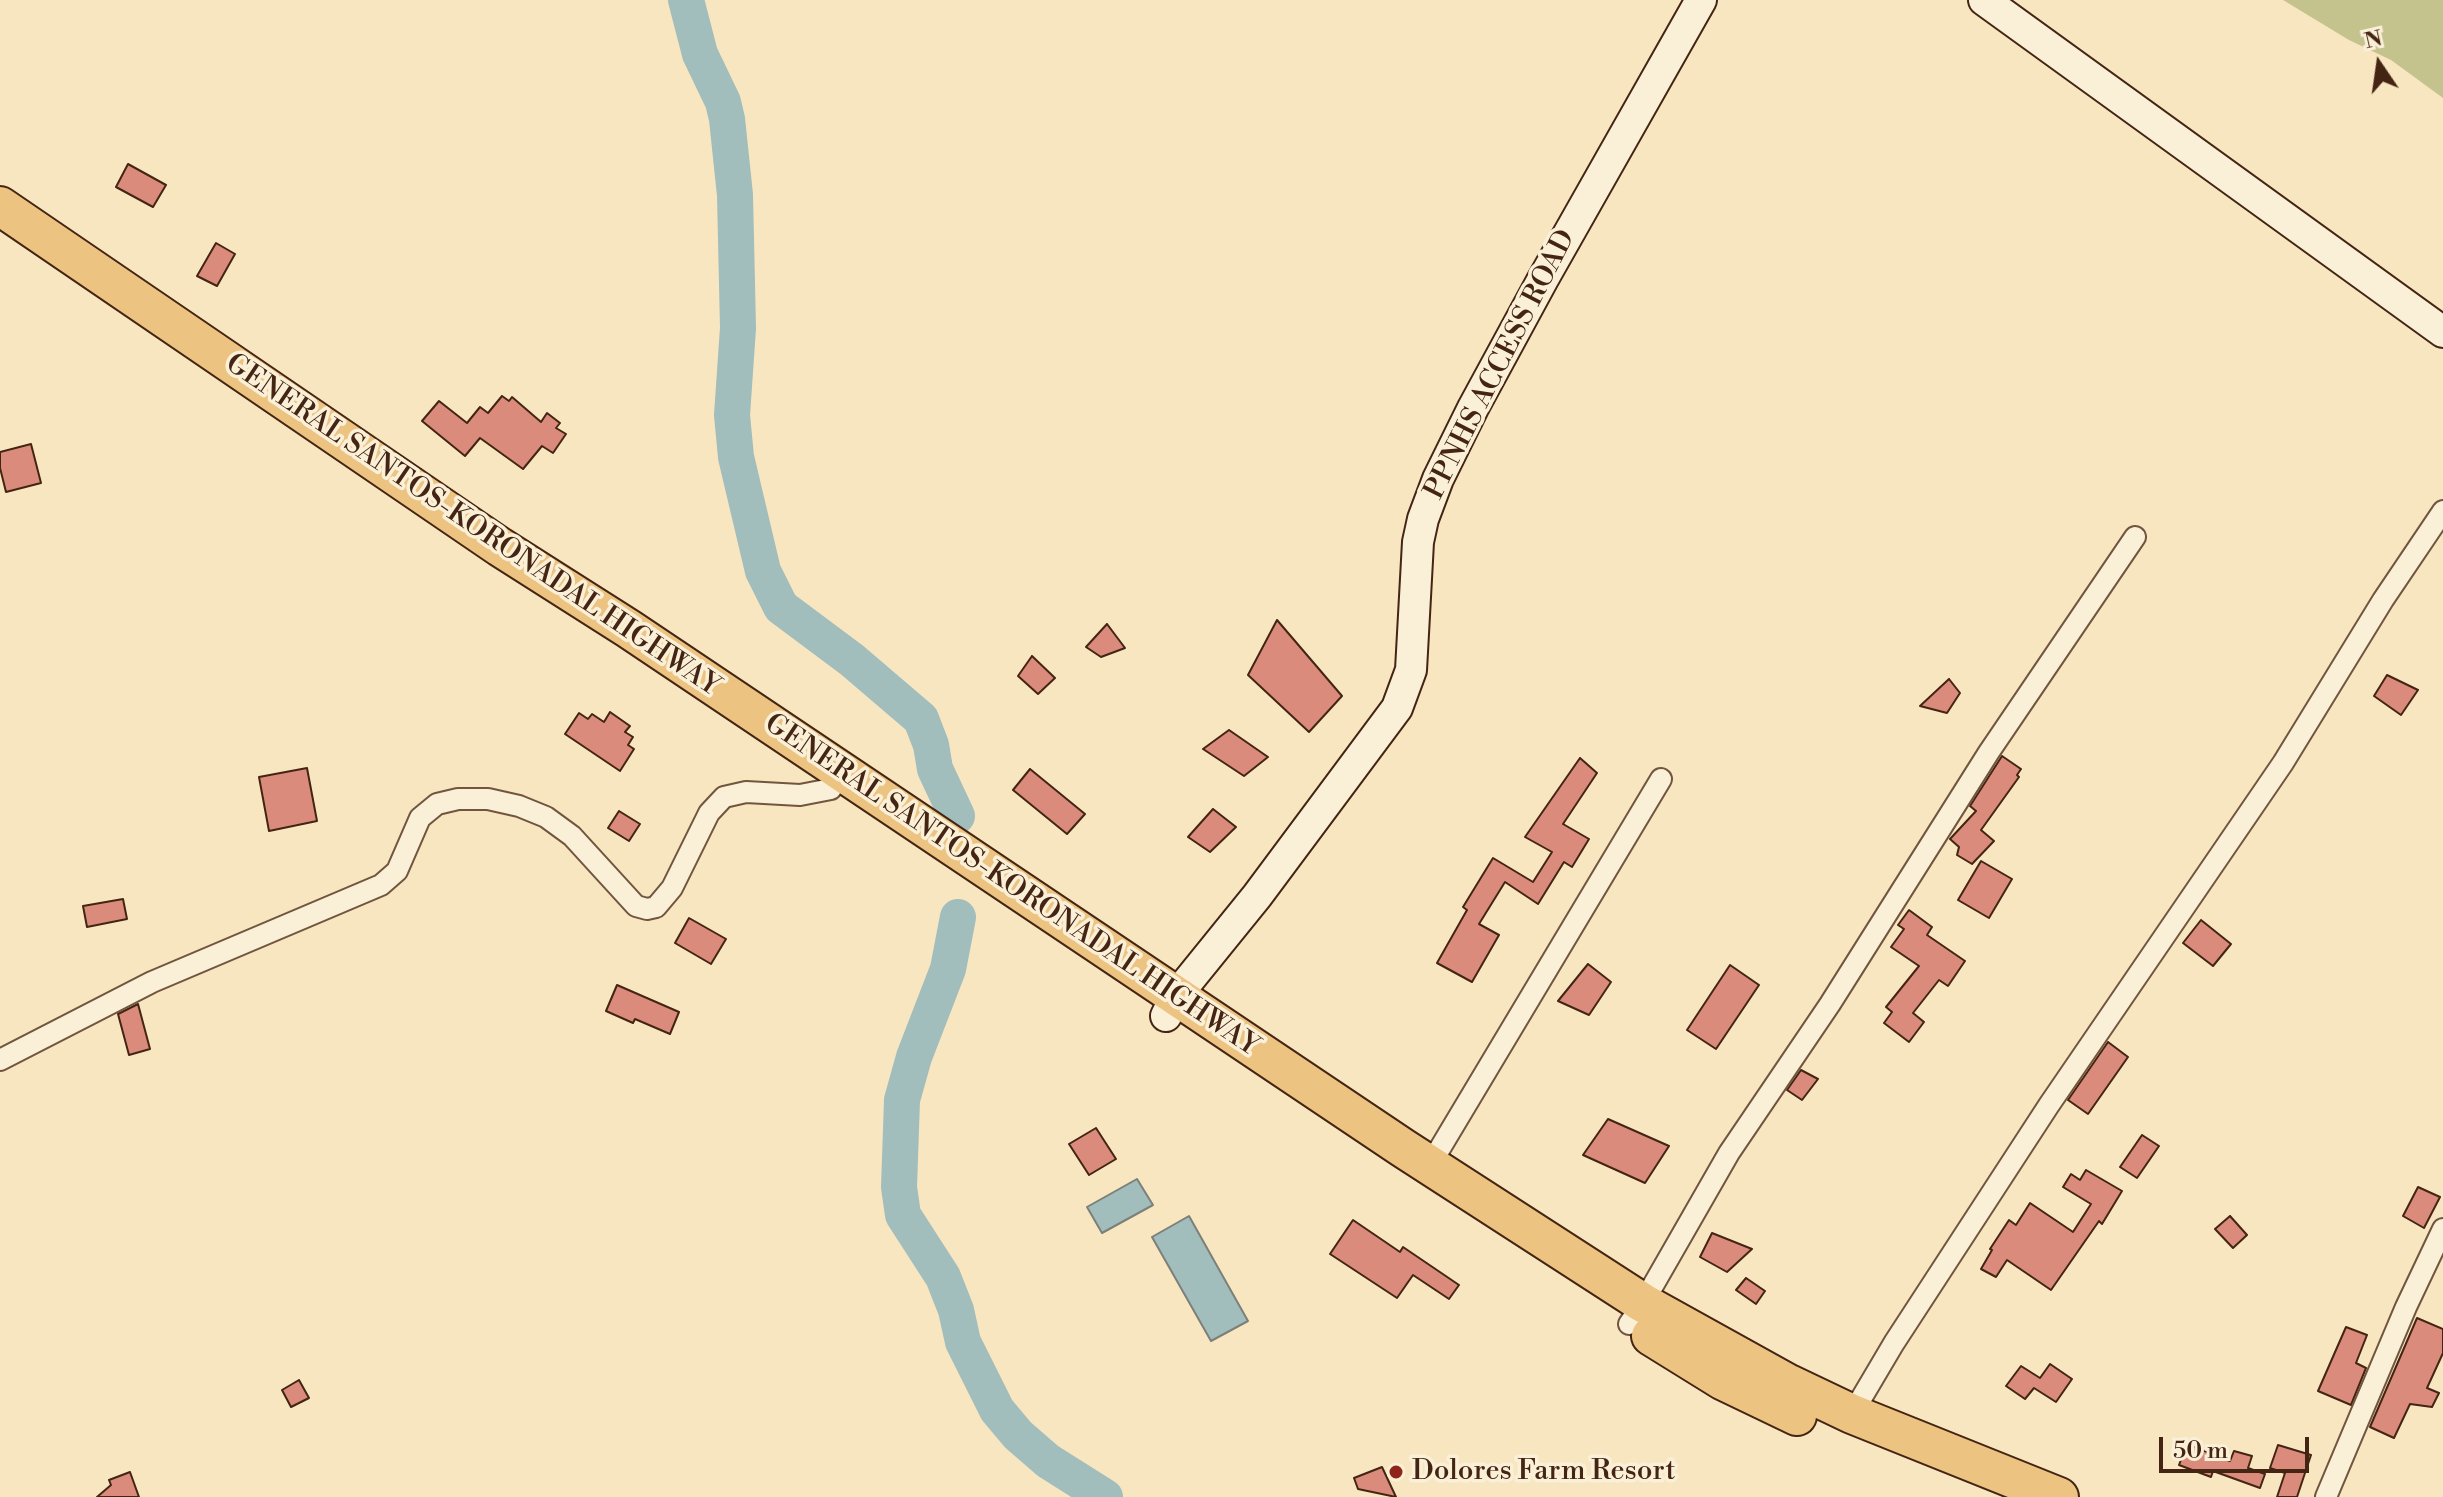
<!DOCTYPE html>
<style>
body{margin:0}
#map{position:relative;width:2443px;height:1497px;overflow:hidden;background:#f8e6c1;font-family:"Libre Bodoni",serif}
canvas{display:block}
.north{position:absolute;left:2339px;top:24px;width:80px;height:80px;-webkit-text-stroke:6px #faefd7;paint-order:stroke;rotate:347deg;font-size:22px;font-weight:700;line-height:32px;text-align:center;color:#442513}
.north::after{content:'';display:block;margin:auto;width:28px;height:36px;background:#442513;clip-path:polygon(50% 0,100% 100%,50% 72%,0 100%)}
.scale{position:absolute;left:2159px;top:1437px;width:150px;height:36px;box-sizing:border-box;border:4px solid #442513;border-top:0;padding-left:10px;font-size:24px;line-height:28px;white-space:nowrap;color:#442513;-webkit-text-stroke:6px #faefd7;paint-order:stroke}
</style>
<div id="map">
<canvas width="2443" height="1497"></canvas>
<div class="north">N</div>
<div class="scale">50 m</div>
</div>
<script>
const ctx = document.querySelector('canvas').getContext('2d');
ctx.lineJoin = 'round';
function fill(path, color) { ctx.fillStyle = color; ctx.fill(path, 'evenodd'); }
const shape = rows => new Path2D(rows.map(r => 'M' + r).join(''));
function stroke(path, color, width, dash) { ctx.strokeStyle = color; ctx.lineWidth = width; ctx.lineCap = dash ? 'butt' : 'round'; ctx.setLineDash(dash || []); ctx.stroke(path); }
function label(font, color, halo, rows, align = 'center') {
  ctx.font = font + ' "Libre Bodoni",serif'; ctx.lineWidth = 7; ctx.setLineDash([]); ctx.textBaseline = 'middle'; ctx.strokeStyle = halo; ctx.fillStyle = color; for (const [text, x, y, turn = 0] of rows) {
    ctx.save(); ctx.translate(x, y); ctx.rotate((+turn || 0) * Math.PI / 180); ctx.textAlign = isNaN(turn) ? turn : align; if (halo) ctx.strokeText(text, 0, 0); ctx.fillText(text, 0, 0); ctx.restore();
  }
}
const green = shape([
 [2283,0,2443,0,2443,98,2391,60,2349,40]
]);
const water = shape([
 [1137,1179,1153,1205,1102,1233,1087,1207,1137,1179],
 [1189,1216,1248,1321,1211,1341,1152,1237,1189,1216]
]);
const river = shape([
 [686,0,700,54,723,102,727,119,735,195,738,328,732,415,736,457,763,571,781,607,852,660,921,719,931,745,935,769,957,816],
 [958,917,948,969,914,1057,902,1100,899,1187,903,1215,943,1277,956,1310,963,1342,997,1410,1018,1435,1048,1461,1105,1497]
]);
const building = shape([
 [128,164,166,185,153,207,116,187,128,164],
 [216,243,235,254,217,286,197,276,216,243],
 [502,396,509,401,512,397,541,422,547,413,560,423,556,428,566,434,553,453,542,446,523,469,480,438,465,456,422,421,439,401,467,423,480,407,488,413,502,396],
 [31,444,41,483,6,492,0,468,0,452,31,444],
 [1277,620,1342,696,1309,732,1248,675,1277,620],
 [1107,624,1125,648,1101,657,1086,647,1107,624],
 [1032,656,1055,678,1038,694,1018,676,1032,656],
 [2387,675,2418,690,2401,715,2374,696,2387,675],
 [1949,679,1960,693,1947,713,1920,706,1949,679],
 [610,712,630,726,625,732,633,737,628,745,634,749,620,771,565,734,579,713,588,719,592,714,604,722,610,712],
 [1229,730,1268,757,1244,776,1203,749,1229,730],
 [2002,756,2021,769,2017,775,2019,777,1981,830,1994,841,1972,864,1957,855,1959,847,1950,839,1976,811,1970,806,2002,756],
 [1580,758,1597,773,1563,824,1589,839,1572,867,1564,862,1538,904,1505,882,1479,924,1499,935,1472,982,1437,963,1467,910,1463,907,1493,858,1533,882,1552,852,1525,837,1580,758],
 [307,768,317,821,269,831,259,777,307,768],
 [1030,769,1085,814,1067,834,1013,790,1030,769],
 [1213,809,1236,827,1210,852,1188,837,1213,809],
 [619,811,640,824,629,841,608,828,619,811],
 [1981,861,2012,879,1989,918,1958,900,1981,861],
 [123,899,127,919,87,927,83,906,123,899],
 [1909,910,1932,927,1927,935,1965,961,1948,986,1939,980,1913,1013,1924,1022,1909,1042,1884,1023,1892,1012,1886,1007,1919,966,1891,947,1904,929,1898,925,1909,910],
 [689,918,726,939,711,964,675,943,689,918],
 [2201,920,2231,944,2213,966,2183,943,2201,920],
 [1588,964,1611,982,1589,1015,1558,1001,1588,964],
 [1730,965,1759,985,1716,1049,1687,1030,1730,965],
 [617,985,679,1012,670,1034,635,1019,633,1023,606,1011,617,985],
 [138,1004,150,1049,129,1055,118,1014,138,1004],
 [2108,1042,2128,1057,2088,1114,2068,1100,2108,1042],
 [1801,1070,1818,1079,1802,1100,1787,1090,1801,1070],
 [1608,1119,1669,1146,1645,1183,1583,1155,1608,1119],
 [1096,1128,1116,1159,1089,1175,1069,1144,1096,1128],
 [2142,1135,2159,1146,2137,1178,2120,1167,2142,1135],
 [2086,1170,2122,1191,2102,1224,2099,1221,2051,1290,2007,1260,1996,1277,1981,1269,1992,1250,1990,1249,2009,1220,2016,1225,2030,1203,2073,1232,2091,1204,2063,1187,2071,1174,2080,1180,2086,1170],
 [2418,1187,2440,1197,2424,1228,2403,1216,2418,1187],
 [2230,1216,2247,1235,2233,1248,2215,1229,2230,1216],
 [1353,1220,1400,1252,1403,1247,1459,1285,1449,1299,1413,1275,1397,1298,1330,1254,1353,1220],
 [1712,1233,1752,1249,1727,1272,1700,1257,1712,1233],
 [1746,1278,1765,1291,1756,1304,1736,1290,1746,1278],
 [2417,1318,2443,1329,2443,1353,2427,1388,2439,1393,2432,1407,2410,1404,2394,1438,2370,1427,2417,1318],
 [2346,1327,2367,1335,2356,1363,2366,1368,2351,1405,2318,1391,2346,1327],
 [2050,1364,2072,1379,2056,1402,2034,1388,2025,1399,2006,1386,2021,1366,2040,1378,2050,1364],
 [299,1380,309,1398,291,1407,282,1390,299,1380],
 [2187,1444,2230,1461,2234,1451,2252,1456,2248,1468,2265,1474,2260,1488,2213,1471,2211,1477,2179,1465,2187,1444],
 [2278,1445,2311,1455,2297,1497,2277,1497,2285,1473,2270,1468,2278,1445],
 [1382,1467,1396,1497,1358,1489,1354,1478,1382,1467],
 [130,1472,139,1497,97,1497,111,1485,109,1480,130,1472]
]);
const street = shape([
 [0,1060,152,982,381,885,397,871,420,818,437,804,458,799,488,799,519,806,546,817,572,836,636,906,647,909,656,907,672,888,709,813,724,797,746,792,800,795,831,789],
 [1430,1165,1661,779],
 [1629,1324,1643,1303,1729,1153,1830,1004,1989,752,2135,537],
 [1852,1414,1894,1343,2049,1105,2283,763,2383,600,2443,511],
 [2326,1497,2406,1307,2443,1229]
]);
const secondary = shape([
 [1984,0,2443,332],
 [1166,1016,1176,996,1257,896,1397,708,1411,670,1418,542,1423,519,1438,479,1473,408,1543,279,1701,0]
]);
const highway = shape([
 [0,206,500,547,629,629,1403,1148,1643,1303,1789,1384,1852,1414,2059,1497],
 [1651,1336,1722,1380,1797,1416]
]);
const markers = [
 [1396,1472,8,"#8f2418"]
];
const streetNames = [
 ["PPNHS ACCESS ROAD",1501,365,-63],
 ["GENERAL SANTOS-KORONADAL HIGHWAY",472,526,34],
 ["GENERAL SANTOS-KORONADAL HIGHWAY",1011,886,34]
];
const poiNames = [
 ["Dolores Farm Resort",1412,1472]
];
fill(green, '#c4c38e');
fill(water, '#a1bdbc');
stroke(water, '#7c8078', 2);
stroke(river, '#a1bdbc', 36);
fill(building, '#da8b7c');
stroke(building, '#442513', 2);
stroke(street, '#71553e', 24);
stroke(secondary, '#442513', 34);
stroke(highway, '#442513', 42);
stroke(street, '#faefd7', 20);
stroke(secondary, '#faefd7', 30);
stroke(highway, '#ecc380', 38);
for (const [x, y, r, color] of markers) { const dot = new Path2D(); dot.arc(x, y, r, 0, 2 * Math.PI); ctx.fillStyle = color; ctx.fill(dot); stroke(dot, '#faefd7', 3); }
label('28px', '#442513', '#faefd7', streetNames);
label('28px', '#442513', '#faefd7', poiNames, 'left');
</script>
